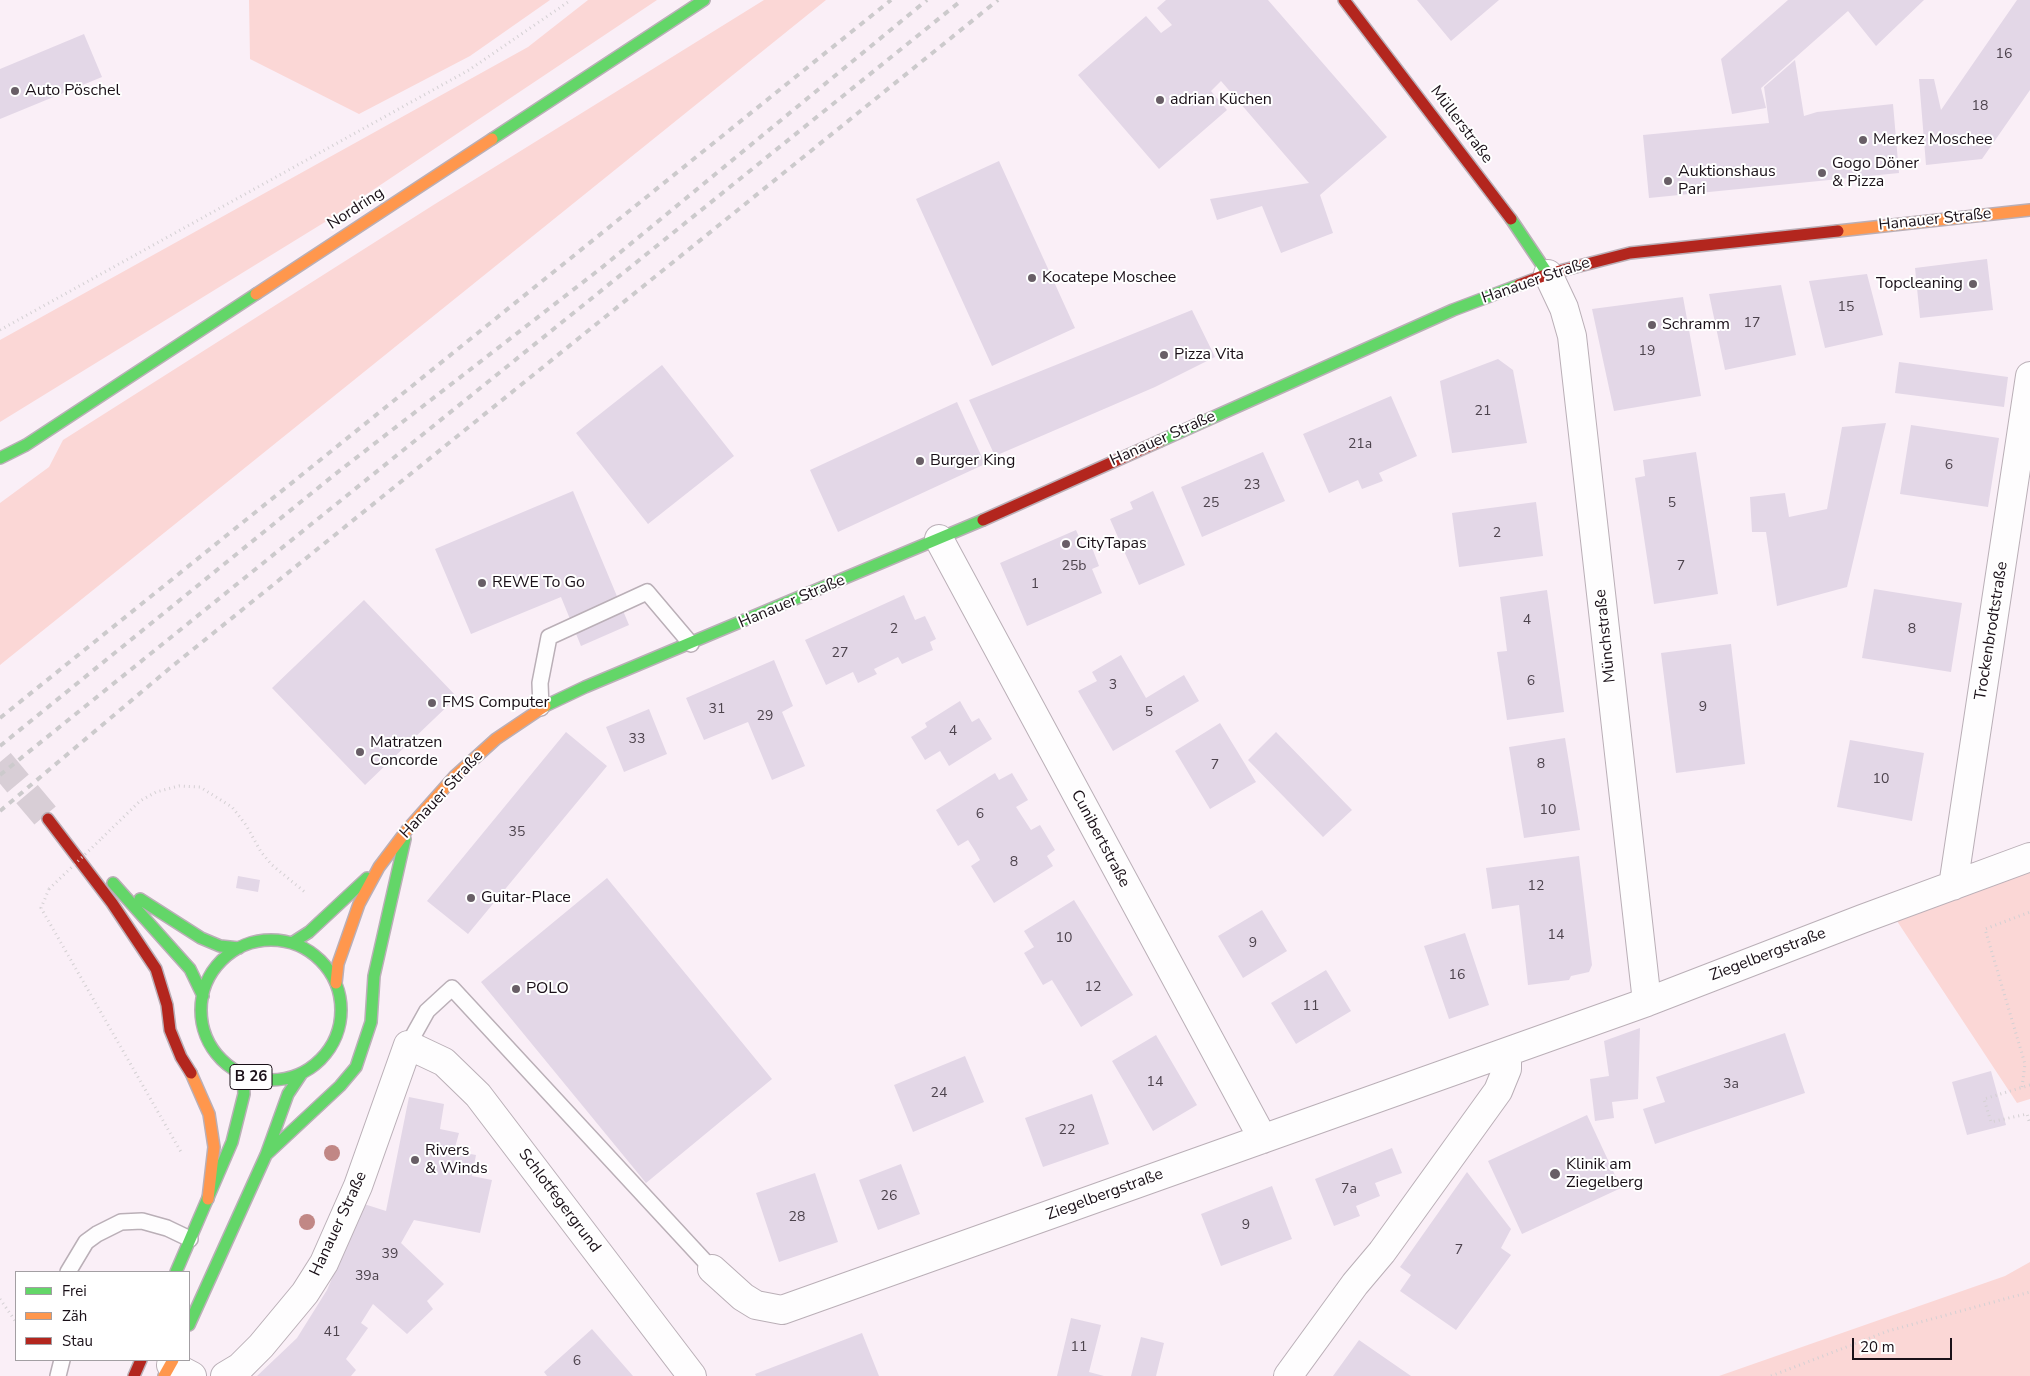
<!DOCTYPE html>
<meta charset="utf-8">
<style>
body{margin:0}
#map{position:relative;width:2030px;height:1376px;overflow:hidden;background:#faeff7;font-family:"Nunito Sans",sans-serif}
canvas{display:block}
.legend{position:absolute;left:15px;top:1271px;width:175px;height:90px;box-sizing:border-box;background:#fff;border:1px solid #a39fa3;margin:0;padding:6px 9px;list-style:none;font-size:15px;color:#1a1018}
.legend li{display:flex;align-items:center;gap:10px;height:25px}
.legend b{width:25px;border:1px solid #a39fa3}
.scale{position:absolute;left:1852px;top:1338px;width:100px;height:22px;box-sizing:border-box;border:2px solid #1a1018;border-top:0;padding-left:6px;font-size:15px;line-height:18px;white-space:nowrap;color:#1a1018;-webkit-text-stroke:4px #fff;paint-order:stroke}
</style>
<div id="map">
<canvas width="2030" height="1376"></canvas>
<ul class="legend">
<li><b style="height:6px;background:#63d668"></b>Frei</li>
<li><b style="height:6px;background:#ff974d"></b>Zäh</li>
<li><b style="height:6px;background:#b3261e"></b>Stau</li>
</ul>
<div class="scale">20 m</div>
</div>
<script>
const ctx = document.querySelector('canvas').getContext('2d');
ctx.lineJoin = 'round';
function fill(path, color) { ctx.fillStyle = color; ctx.fill(path, 'evenodd'); }
const shape = rows => new Path2D(rows.map(r => 'M' + r).join(''));
function stroke(path, color, width, dash) { ctx.strokeStyle = color; ctx.lineWidth = width; ctx.lineCap = dash ? 'butt' : 'round'; ctx.setLineDash(dash || []); ctx.stroke(path); }
function label(font, color, halo, rows, align = 'center') {
  ctx.font = font + ' "Nunito Sans",sans-serif'; ctx.lineWidth = 4; ctx.setLineDash([]); ctx.textBaseline = 'middle'; ctx.strokeStyle = halo; ctx.fillStyle = color; for (const [text, x, y, turn = 0] of rows) {
    ctx.save(); ctx.translate(x, y); ctx.rotate((+turn || 0) * Math.PI / 180); ctx.textAlign = isNaN(turn) ? turn : align; if (halo) ctx.strokeText(text, 0, 0); ctx.fillText(text, 0, 0); ctx.restore();
  }
}
const green = shape([
 [249,0,550,0,470,56,359,114,250,59],
 [588,0,657,0,325,222,0,422,0,340,528,47],
 [764,0,826,0,0,665,0,503,49,467,63,440,435,204],
 [2030,871,2030,1099,2017,1103,1897,921],
 [2030,1262,2030,1376,1719,1376,2005,1276]
]);
const building = shape([
 [1166,0,1268,0,1387,137,1320,195,1333,233,1281,253,1262,206,1217,220,1210,199,1309,183,1221,81,1211,91,1227,110,1159,169,1078,75,1146,16,1161,33,1172,25,1157,8],
 [1417,0,1499,0,1451,41],
 [1788,0,1924,0,1876,46,1848,11,1761,88,1766,108,1732,114,1721,59],
 [2017,0,2030,0,2030,90,1982,159,1926,165,1919,79,1934,79,1941,110],
 [84,34,102,77,0,119,0,69],
 [1795,60,1804,116,1817,112,1893,104,1899,173,1649,198,1643,135,1769,123,1764,87],
 [999,161,1075,328,992,366,916,199],
 [1987,259,1993,310,1920,318,1915,268],
 [1867,274,1883,335,1825,348,1809,281],
 [1781,285,1796,355,1725,370,1709,294],
 [1683,297,1701,396,1614,411,1592,309],
 [1192,310,1215,357,1155,387,995,456,969,400],
 [1498,359,1513,370,1527,443,1452,453,1440,381],
 [1899,362,2008,377,2004,407,1895,393],
 [662,365,734,456,648,524,576,433],
 [1391,396,1417,456,1379,473,1383,481,1362,489,1358,480,1329,493,1303,434],
 [957,402,985,464,838,532,810,470],
 [1886,423,1847,587,1777,606,1766,532,1752,532,1750,497,1785,493,1789,517,1827,509,1842,427],
 [1911,425,1999,438,1988,507,1900,494],
 [1263,452,1285,501,1202,537,1181,487],
 [1696,452,1718,594,1654,604,1635,478,1645,476,1643,460],
 [573,491,629,625,581,646,561,597,471,634,435,549],
 [1153,491,1185,565,1139,585,1110,519,1133,509,1130,502],
 [1536,502,1543,556,1459,567,1452,513],
 [1076,530,1084,548,1091,545,1099,566,1092,569,1102,593,1027,626,1000,563],
 [1874,589,1962,603,1951,672,1862,658],
 [1547,590,1564,712,1507,720,1497,652,1507,651,1500,597],
 [904,595,915,620,925,616,936,639,930,642,933,650,902,664,898,657,874,669,877,674,858,683,853,672,826,685,805,640],
 [364,600,457,697,365,785,272,688],
 [1731,644,1745,764,1676,773,1661,653],
 [1121,655,1146,698,1184,675,1199,701,1113,751,1078,691,1097,681,1092,672],
 [774,660,793,706,782,712,805,766,772,780,748,722,704,740,686,698],
 [960,701,972,722,979,718,992,739,949,766,940,751,925,760,911,737,927,727,925,723],
 [649,709,667,754,624,772,606,727],
 [1220,723,1256,782,1210,809,1175,751],
 [566,732,607,766,468,934,427,901],
 [1276,732,1352,810,1323,837,1248,760],
 [1565,738,1580,830,1524,838,1509,747],
 [1850,740,1924,753,1912,821,1837,807],
 [995,773,999,780,1012,773,1028,800,1016,807,1031,830,1040,825,1055,850,1047,856,1053,866,994,903,971,866,980,860,975,851,968,840,958,846,936,810],
 [1579,856,1592,965,1589,972,1571,976,1569,980,1528,985,1519,905,1492,909,1486,868],
 [238,876,260,880,258,892,236,888],
 [607,878,772,1079,646,1183,481,982],
 [1074,900,1133,995,1081,1027,1052,980,1043,985,1024,953,1034,947,1024,931],
 [1262,910,1287,951,1243,978,1218,936],
 [1465,933,1489,1005,1449,1019,1424,946],
 [1326,970,1351,1011,1296,1044,1271,1003],
 [1640,1028,1638,1099,1612,1102,1614,1118,1595,1121,1590,1079,1609,1076,1604,1041],
 [1785,1033,1805,1093,1655,1144,1643,1109,1665,1102,1656,1077],
 [1156,1035,1197,1105,1153,1131,1112,1061],
 [965,1056,984,1102,913,1132,894,1085],
 [1991,1071,2006,1125,1967,1135,1952,1082],
 [1092,1094,1109,1144,1043,1167,1025,1118],
 [409,1097,444,1104,440,1129,459,1133,454,1151,476,1155,472,1176,492,1180,480,1233,414,1220,401,1243,444,1284,427,1301,433,1309,407,1334,373,1304,361,1323,368,1328,346,1359,356,1370,351,1376,257,1376,297,1338,327,1290,364,1204,386,1211],
 [1587,1115,1621,1188,1522,1234,1488,1161],
 [1392,1148,1402,1173,1375,1183,1380,1196,1356,1206,1360,1216,1334,1226,1315,1179],
 [901,1164,920,1214,878,1230,859,1180],
 [1467,1172,1511,1229,1501,1248,1511,1255,1456,1330,1400,1291,1411,1275,1400,1267],
 [815,1173,838,1242,779,1262,756,1193],
 [1272,1186,1292,1239,1221,1266,1201,1214],
 [1071,1318,1101,1325,1089,1372,1104,1376,1057,1376],
 [592,1329,633,1376,547,1376,544,1372],
 [862,1333,879,1376,756,1376,755,1374],
 [1141,1337,1164,1343,1156,1376,1131,1376],
 [1359,1340,1411,1376,1333,1376]
]);
const primaryTunnel = shape([
 [0,762,48,819]
]);
const path = shape([
 [0,330,469,70,571,0],
 [102,838,140,801,156,792,179,786,200,787,232,807,246,825,261,852,272,865,306,893],
 [49,889,41,908,181,1152],
 [2030,1085,1984,1099,1991,1122,2027,1114,2030,1124],
 [2022,1087,2025,1064,1985,929,2030,912],
 [0,1299,16,1322],
 [1771,1376,1888,1331,2030,1292]
]);
const lane = shape([
 [541,708,540,683,549,637,647,592,691,644],
 [408,1045,427,1011,452,988,712,1269],
 [68,1272,86,1242,97,1234,121,1222,142,1221,167,1228,190,1239],
 [58,1376,62,1360]
]);
const street = shape([
 [1548,274,1564,308,1572,336,1647,1002],
 [939,539,1263,1139],
 [1953,886,2030,376],
 [712,1269,743,1297,756,1305,782,1310,1647,1002,1862,919,2030,857],
 [171,1365,192,1376],
 [225,1376,240,1367,261,1346,305,1293,324,1263,358,1186,408,1045,444,1062,478,1095,692,1376],
 [1288,1376,1355,1284,1382,1252,1498,1091,1507,1069,1507,1052]
]);
const fast = shape([
 [492,139,704,0],
 [1511,219,1548,274],
 [1160,441,1453,310,1519,285],
 [0,458,26,445,256,294],
 [545,706,585,687,983,520],
 [113,883,190,969,203,996],
 [140,899,201,938,220,946,239,948],
 '201 1010a70 70 0 1 1 140 0a70 70 0 1 1-140 0Z',
 [292,943,309,932,367,878],
 [266,1155,340,1086,356,1067,371,1022,374,976,405,839],
 [176,1272,232,1142,244,1094,243,1075],
 [189,1325,266,1155,288,1094,302,1073]
]);
const slow = shape([
 [1838,231,2030,210],
 [256,294,492,139],
 [336,983,338,964,359,904,379,867,407,830,455,776,496,739,545,706],
 [191,1073,209,1114,214,1147,208,1199],
 [164,1376,173,1360]
]);
const jam = shape([
 [1344,0,1511,219],
 [1519,285,1548,274,1630,253,1838,231],
 [983,520,1160,441],
 [48,819,112,903,156,969,167,1005,170,1030,181,1057,191,1073],
 [134,1376,141,1360]
]);
const rail = shape([
 [0,718,891,0],
 [0,746,334,475,600,269,927,0],
 [0,775,962,0],
 [0,811,170,668,998,0]
]);
const pathBridge = shape([
 [49,889,101,839]
]);
const trees = [
 [332,1153],
 [307,1222]
];
const markers = [
 [15,91,5,"#685e66"],
 [1160,100,5,"#685e66"],
 [1863,140,5,"#685e66"],
 [1822,173,5,"#685e66"],
 [1668,181,5,"#685e66"],
 [1032,278,5,"#685e66"],
 [1973,284,5,"#685e66"],
 [1652,325,5,"#685e66"],
 [1164,355,5,"#685e66"],
 [920,461,5,"#685e66"],
 [1066,544,5,"#685e66"],
 [482,583,5,"#685e66"],
 [432,703,5,"#685e66"],
 [360,752,5,"#685e66"],
 [471,898,5,"#685e66"],
 [516,989,5,"#685e66"],
 [415,1160,5,"#685e66"],
 [1555,1174,6,"#685e66"]
];
const numberNames = [
 ["16",2004,55],
 ["18",1980,107],
 ["15",1846,308],
 ["17",1752,324],
 ["19",1647,352],
 ["21",1483,412],
 ["21a",1360,445],
 ["6",1949,466],
 ["23",1252,486],
 ["25",1211,504],
 ["5",1672,504],
 ["2",1497,534],
 ["25b",1074,567],
 ["7",1681,567],
 ["1",1035,585],
 ["4",1527,621],
 ["2",894,630],
 ["8",1912,630],
 ["27",840,654],
 ["6",1531,682],
 ["3",1113,686],
 ["9",1703,708],
 ["31",717,710],
 ["5",1149,713],
 ["29",765,717],
 ["4",953,732],
 ["33",637,740],
 ["8",1541,765],
 ["7",1215,766],
 ["10",1881,780],
 ["10",1548,811],
 ["6",980,815],
 ["35",517,833],
 ["8",1014,863],
 ["12",1536,887],
 ["14",1556,936],
 ["10",1064,939],
 ["9",1253,944],
 ["16",1457,976],
 ["12",1093,988],
 ["11",1311,1007],
 ["14",1155,1083],
 ["3a",1731,1085],
 ["24",939,1094],
 ["22",1067,1131],
 ["7a",1349,1190],
 ["26",889,1197],
 ["28",797,1218],
 ["9",1246,1226],
 ["7",1459,1251],
 ["39",390,1255],
 ["39a",367,1277],
 ["41",332,1333],
 ["11",1079,1348],
 ["6",577,1362]
];
const shields = [
 [251,1077,42]
];
const shieldNames = [
 ["B 26",251,1077]
];
const poiNames = [
 ["Auto Pöschel",25,91],
 ["adrian Küchen",1170,100],
 ["Merkez Moschee",1873,140],
 ["Gogo Döner",1832,164],
 ["& Pizza",1832,182],
 ["Auktionshaus",1678,172],
 ["Pari",1678,190],
 ["Kocatepe Moschee",1042,278],
 ["Topcleaning",1963,284,"right"],
 ["Schramm",1662,325],
 ["Pizza Vita",1174,355],
 ["Burger King",930,461],
 ["CityTapas",1076,544],
 ["REWE To Go",492,583],
 ["FMS Computer",442,703],
 ["Matratzen",370,743],
 ["Concorde",370,761],
 ["Guitar-Place",481,898],
 ["POLO",526,989],
 ["Rivers",425,1151],
 ["& Winds",425,1169],
 ["Klinik am",1566,1165],
 ["Ziegelberg",1566,1183]
];
const streetNames = [
 ["Müllerstraße",1461,125,53],
 ["Nordring",356,209,-33],
 ["Hanauer Straße",1935,220,-6],
 ["Hanauer Straße",1536,281,-19],
 ["Hanauer Straße",1163,439,-24],
 ["Hanauer Straße",792,602,-23],
 ["Trockenbrodtstraße",1992,631,-81],
 ["Münchstraße",1606,636,-96],
 ["Hanauer Straße",442,795,-47],
 ["Cunibertstraße",1100,839,62],
 ["Ziegelbergstraße",1768,955,-21],
 ["Ziegelbergstraße",1105,1195,-20],
 ["Schlotfegergrund",559,1201,53],
 ["Hanauer Straße",339,1224,-65]
];
fill(green, '#fbd7d6');
fill(building, '#e3d7e7');
stroke(primaryTunnel, '#d8ced6', 28, [28, 14]);
stroke(lane, '#baafb7', 18);
stroke(street, '#baafb7', 30);
stroke(fast, '#baafb7', 14);
stroke(slow, '#baafb7', 14);
stroke(jam, '#baafb7', 14);
stroke(path, '#d4d0d3', 3, [1, 4]);
stroke(lane, '#fefdfe', 15);
stroke(street, '#fefdfe', 28);
stroke(fast, '#63d668', 11);
stroke(slow, '#ff974d', 11);
stroke(jam, '#b3261e', 11);
stroke(rail, '#cccacc', 4, [6, 6]);
stroke(pathBridge, '#d4d0d3', 3, [1, 4]);
ctx.fillStyle = '#c18785';
for (const [x, y] of trees) { ctx.beginPath(); ctx.arc(x, y, 8, 0, 2 * Math.PI); ctx.fill(); }
for (const [x, y, r, color] of markers) { const dot = new Path2D(); dot.arc(x, y, r, 0, 2 * Math.PI); ctx.fillStyle = color; ctx.fill(dot); stroke(dot, '#fff', 2); }
label('14px', '#4d434d', null, numberNames);
for (const [x, y, w] of shields) { const box = new Path2D(); box.roundRect(x - w / 2, y - 12.5, w, 25, 4); ctx.fillStyle = '#fff'; ctx.fill(box); stroke(box, '#1a1018', 1); }
label('bold 15px', '#1a1018', null, shieldNames);
label('16px', '#1a1018', '#fff', poiNames, 'left');
label('16px', '#1a1018', '#fff', streetNames);
</script>
